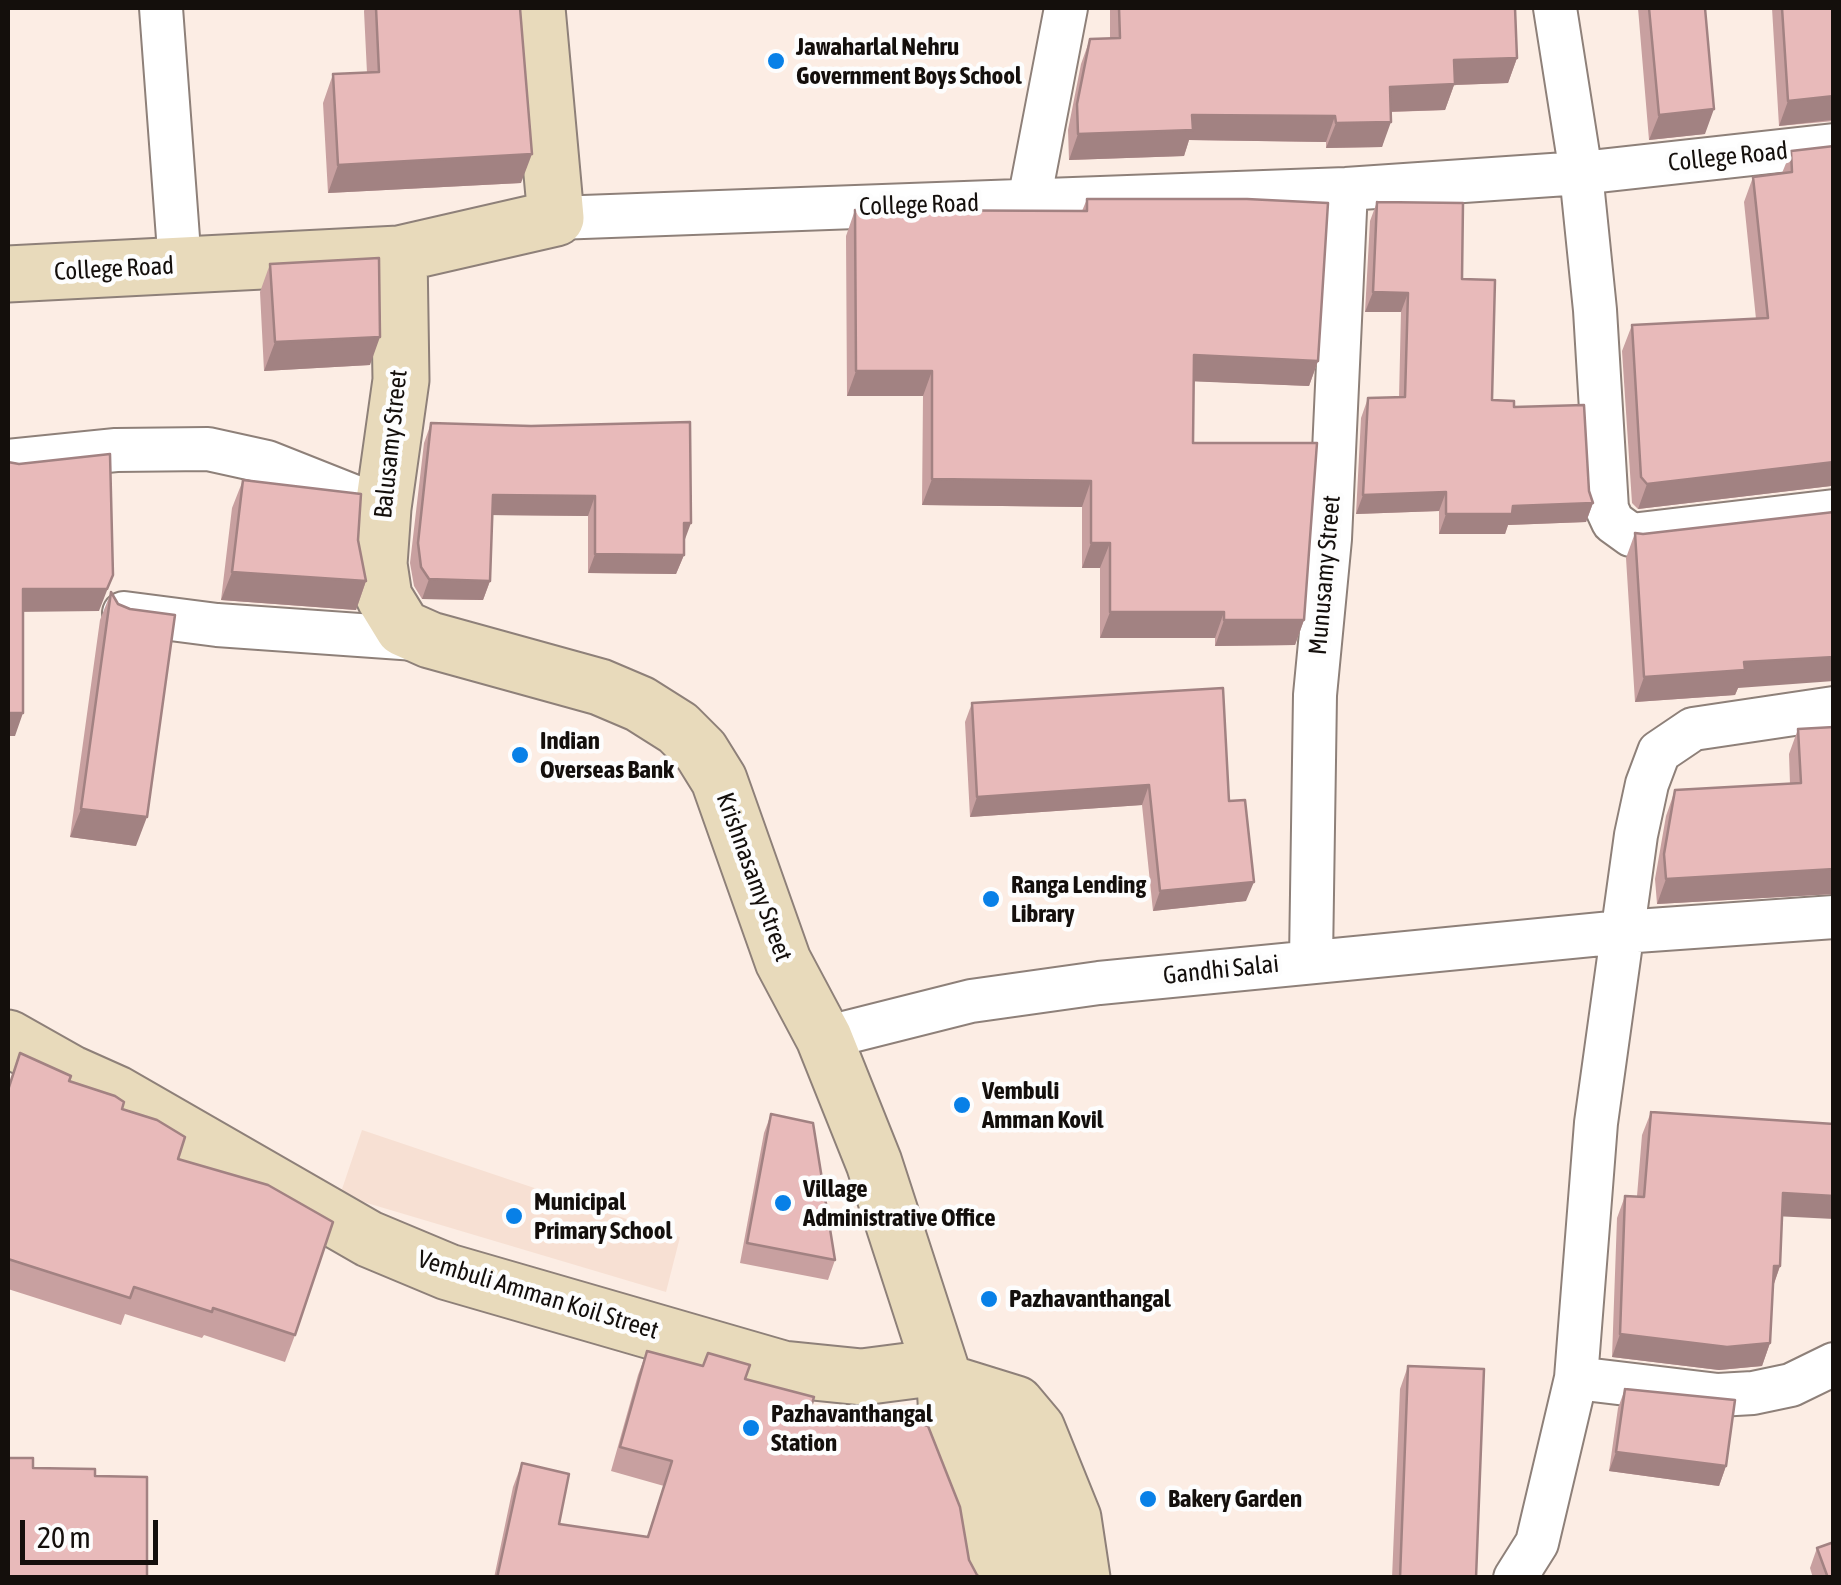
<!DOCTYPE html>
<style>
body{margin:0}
#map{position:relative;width:1841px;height:1585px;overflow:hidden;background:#fcede4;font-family:"Asap Condensed",sans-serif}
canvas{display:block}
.frame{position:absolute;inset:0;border:10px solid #140f0c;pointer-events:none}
.scale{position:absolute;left:20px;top:1520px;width:138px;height:45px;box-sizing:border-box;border:5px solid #140f0c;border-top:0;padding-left:12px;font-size:30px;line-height:35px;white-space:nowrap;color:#140f0c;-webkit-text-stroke:8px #fdfdfd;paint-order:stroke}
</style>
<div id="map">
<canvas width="1841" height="1585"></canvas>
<div class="frame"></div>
<div class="scale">20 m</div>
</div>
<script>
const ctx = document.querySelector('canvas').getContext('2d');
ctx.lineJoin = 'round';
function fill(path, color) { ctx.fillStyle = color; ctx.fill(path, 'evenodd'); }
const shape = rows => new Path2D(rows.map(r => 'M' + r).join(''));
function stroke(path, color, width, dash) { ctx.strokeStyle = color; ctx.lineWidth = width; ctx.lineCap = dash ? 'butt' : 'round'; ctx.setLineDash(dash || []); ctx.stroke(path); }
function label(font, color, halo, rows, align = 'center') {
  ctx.font = font + ' "Asap Condensed",sans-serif'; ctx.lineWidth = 9; ctx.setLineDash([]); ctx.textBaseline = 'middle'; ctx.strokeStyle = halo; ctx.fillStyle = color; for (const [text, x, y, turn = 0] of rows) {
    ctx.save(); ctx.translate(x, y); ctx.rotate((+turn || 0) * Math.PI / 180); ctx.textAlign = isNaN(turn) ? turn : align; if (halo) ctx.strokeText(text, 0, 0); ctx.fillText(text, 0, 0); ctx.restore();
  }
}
const built = shape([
 [362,1130,680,1237,666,1292,340,1195]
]);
const street = shape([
 [161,8,180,265],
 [1555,8,1581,173,1595,310,1607,509,1613,522,1631,535,1834,511],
 [1029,201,1066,8],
 [556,218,1346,189,1581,173,1834,145],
 [8,461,116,450,208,449,267,462,383,508],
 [124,613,217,625,430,640],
 [1311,960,1315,695,1330,539,1346,189],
 [824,1038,971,1001,1099,983,1622,932,1834,917],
 [1576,1378,1718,1395,1753,1393,1791,1385,1834,1364],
 [1515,1578,1537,1543,1576,1378,1596,1123,1636,835,1647,784,1659,752,1693,729,1834,708]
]);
const secondary = shape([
 [399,254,401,380,383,508,379,564,384,597,403,628,430,640,600,687,640,704,678,728,701,751,719,780,783,961,824,1038,874,1163,945,1382,1009,1487,1029,1551,1031,1578],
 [8,274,399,254,556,218,537,8],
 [8,1038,70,1073,117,1094,369,1239,448,1272,783,1369,862,1377,939,1367],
 [991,1578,981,1522,948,1439,945,1382,1016,1404,1037,1429,1073,1518,1082,1578]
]);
const wall = shape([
 [365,8,520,8,521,183,328,193,323,103,333,74,367,73,364,11],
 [1110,8,1515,8,1517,58,1508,83,1454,85,1445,110,1391,112,1382,147,1326,148,1326,142,1189,140,1184,156,1069,160,1068,130,1081,64,1090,39,1110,38],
 [1638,8,1705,8,1705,134,1649,140],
 [1772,8,1834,8,1834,121,1779,126],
 [1834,146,1834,479,1831,486,1638,509,1632,503,1622,351,1632,325,1756,319,1744,202,1753,177,1782,173,1791,151],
 [1087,199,1318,361,1309,386,1194,381,1193,443,1304,620,1295,645,1215,646,1215,638,1100,638,1100,568,1082,568,1082,507,922,505,923,396,847,396,846,236,855,210,1082,211],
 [1377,202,1462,279,1492,400,1514,407,1589,491,1593,503,1586,522,1508,525,1505,534,1439,534,1439,511,1356,514,1361,418,1368,398,1399,398,1401,312,1365,312,1370,221],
 [270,264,370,365,264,371,260,292],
 [431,423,531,426,684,542,684,555,676,574,588,573,588,516,492,515,490,581,483,600,422,599,414,586,410,563,424,443],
 [243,480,358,540,366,581,356,610,221,600,232,508],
 [1635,533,1643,534,1738,688,1735,695,1635,702,1626,558],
 [111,592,136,846,70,837,100,620],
 [972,703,1229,801,1246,901,1153,911,1142,805,970,817,965,722],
 [1798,729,1834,894,1657,904,1655,879,1666,816,1675,790,1790,784,1789,754],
 [69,1081,122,1109,178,1159,295,1335,285,1362,204,1335,202,1338,125,1314,121,1325,8,1289,8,1088],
 [1651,1112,1782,1216,1780,1266,1773,1287,1770,1343,1762,1366,1719,1370,1612,1357,1617,1218,1625,1196,1637,1196,1642,1135],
 [771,1114,835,1260,828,1280,740,1263,764,1133],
 [647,1351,745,1379,811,1407,969,1560,977,1575,981,1578,494,1578,513,1487,522,1463,559,1524,647,1537,664,1486,611,1471,638,1375],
 [1408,1366,1476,1578,1392,1578,1400,1389],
 [1625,1389,1726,1466,1719,1486,1609,1471,1618,1408],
 [1817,1548,1834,1578,1813,1578,1810,1568]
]);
const shadedWall = shape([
 [1517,58,1508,83,1454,85,1445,110,1381,112,1390,87,1454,60],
 [1834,96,1834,114,1831,120,1779,126,1788,101],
 [1714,109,1705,134,1649,140,1659,115],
 [1192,115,1335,116,1326,142,1189,140,1184,156,1069,160,1078,134],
 [1391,122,1382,147,1326,148,1336,123],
 [532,154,521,183,328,193,338,165],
 [1373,292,1408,293,1401,312,1365,312],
 [380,337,370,365,264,371,275,342],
 [1194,355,1318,361,1309,386,1185,381],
 [856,371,932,371,923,396,847,396],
 [1834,462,1834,479,1831,486,1638,509,1647,484],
 [932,479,1091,481,1082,507,922,505],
 [1446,492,1439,511,1356,514,1363,495],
 [493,495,595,496,588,516,486,515],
 [1593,503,1586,522,1508,525,1505,534,1439,534,1446,514,1513,506],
 [684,523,691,523,684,542],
 [1091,543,1110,543,1100,568,1082,568],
 [595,554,684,555,676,574,588,573],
 [232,572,366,581,356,610,221,600],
 [113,575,99,611,14,612,23,589],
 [429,579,490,581,483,600,422,599],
 [1110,612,1224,612,1215,638,1100,638],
 [1224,620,1304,620,1295,645,1215,646],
 [1834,657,1834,681,1738,688,1735,695,1635,702,1644,677,1744,662],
 [8,713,23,713,15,736,8,736],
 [1149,785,1142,805,970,817,977,797],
 [81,809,147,817,136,846,70,837],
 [1834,869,1834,894,1657,904,1666,879],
 [1254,882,1246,901,1153,911,1160,891],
 [1783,1193,1834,1196,1834,1219,1774,1216],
 [1774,1266,1780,1266,1772,1289],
 [1620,1334,1770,1343,1762,1366,1719,1370,1612,1357],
 [1616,1452,1726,1466,1719,1486,1609,1471]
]);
const building = shape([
 [376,8,520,8,532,154,338,165,333,74,379,72,376,8],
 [1119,8,1515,8,1517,58,1454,60,1455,84,1390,87,1391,122,1336,123,1335,116,1192,115,1193,130,1078,134,1077,104,1090,39,1120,38,1119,8],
 [1649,8,1705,8,1714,109,1659,115,1649,8],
 [1782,8,1834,8,1834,96,1788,101,1782,8],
 [1834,146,1834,462,1647,484,1641,477,1632,325,1768,318,1753,177,1792,172,1791,151,1834,146],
 [1087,199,1247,199,1328,203,1318,361,1194,355,1193,443,1317,443,1304,620,1224,620,1224,612,1110,612,1110,543,1091,543,1091,481,932,479,932,371,856,371,855,210,1087,211,1087,199],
 [1377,202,1463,203,1462,279,1495,280,1492,400,1514,401,1514,407,1584,405,1589,491,1593,503,1513,506,1512,514,1446,514,1446,492,1363,495,1368,398,1405,397,1408,293,1373,292,1377,202],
 [379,258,380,337,275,342,270,264,379,258],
 [690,422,691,523,684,523,684,555,595,554,595,496,493,495,490,581,429,579,421,567,418,543,431,423,531,426,690,422],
 [110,454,113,575,107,589,23,589,23,713,8,713,8,462,19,464,110,454],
 [243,480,361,494,358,540,366,581,232,572,243,480],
 [1834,512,1834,657,1744,662,1745,670,1644,677,1635,533,1643,534,1834,512],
 [111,592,118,604,130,609,175,615,147,817,81,809,111,592],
 [1223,688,1229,801,1245,800,1254,882,1160,891,1149,785,977,797,972,703,1223,688],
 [1834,727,1834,869,1666,879,1664,854,1675,790,1801,783,1798,729,1834,727],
 [20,1053,71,1076,69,1081,115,1096,124,1102,122,1109,157,1120,185,1137,178,1159,268,1185,333,1222,295,1335,213,1308,212,1312,134,1287,130,1298,8,1259,8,1090,20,1053],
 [1651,1112,1834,1124,1834,1196,1783,1193,1780,1266,1774,1266,1770,1343,1727,1347,1620,1334,1625,1196,1644,1197,1651,1112],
 [771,1114,813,1123,835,1260,747,1243,771,1114],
 [647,1351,703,1366,708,1353,750,1365,745,1379,814,1397,811,1407,893,1416,928,1426,960,1507,969,1560,977,1575,981,1578,497,1578,522,1463,569,1474,559,1524,648,1537,672,1461,620,1447,647,1351],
 [1408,1366,1484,1369,1476,1578,1400,1578,1408,1366],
 [1625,1389,1735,1400,1726,1466,1616,1452,1625,1389],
 [8,1458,33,1458,33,1468,95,1469,95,1476,147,1477,147,1578,8,1578,8,1458],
 [1834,1542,1834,1578,1828,1578,1817,1548,1834,1542]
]);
const markers = [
 [776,61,10,"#0880e7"],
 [520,755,10,"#0880e7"],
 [991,899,10,"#0880e7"],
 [962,1105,10,"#0880e7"],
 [783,1203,10,"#0880e7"],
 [514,1216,10,"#0880e7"],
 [989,1299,10,"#0880e7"],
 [751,1428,10,"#0880e7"],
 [1148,1499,10,"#0880e7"]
];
const poiNames = [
 ["Jawaharlal Nehru",796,47],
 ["Government Boys School",796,76],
 ["Indian",540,741],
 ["Overseas Bank",540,770],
 ["Ranga Lending",1011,885],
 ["Library",1011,914],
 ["Vembuli",982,1091],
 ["Amman Kovil",982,1120],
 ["Village",803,1189],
 ["Administrative Office",803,1218],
 ["Municipal",534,1202],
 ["Primary School",534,1231],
 ["Pazhavanthangal",1009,1299],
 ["Pazhavanthangal",771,1414],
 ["Station",771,1443],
 ["Bakery Garden",1168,1499]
];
const streetNames = [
 ["College Road",1728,157,-6],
 ["College Road",919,205,-2],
 ["College Road",114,269,-3],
 ["Balusamy Street",391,444,-84],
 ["Munusamy Street",1325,575,-85],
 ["Krishnasamy Street",754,877,70],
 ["Gandhi Salai",1221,970,-6],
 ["Vembuli Amman Koil Street",538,1295,17]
];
fill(built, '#f7e0d3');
stroke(street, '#8e8079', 46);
stroke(secondary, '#8e8079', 59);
stroke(street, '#fff', 42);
stroke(secondary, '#e8dabb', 55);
fill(wall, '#c8a0a0');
fill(shadedWall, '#a28282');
fill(building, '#e8baba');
stroke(building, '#a28282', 2.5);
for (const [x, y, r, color] of markers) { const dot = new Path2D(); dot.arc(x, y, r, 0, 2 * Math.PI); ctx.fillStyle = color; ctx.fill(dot); stroke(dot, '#fdfdfd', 4); }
label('bold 25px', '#140f0c', '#fdfdfd', poiNames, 'left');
label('25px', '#140f0c', '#fdfdfd', streetNames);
</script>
